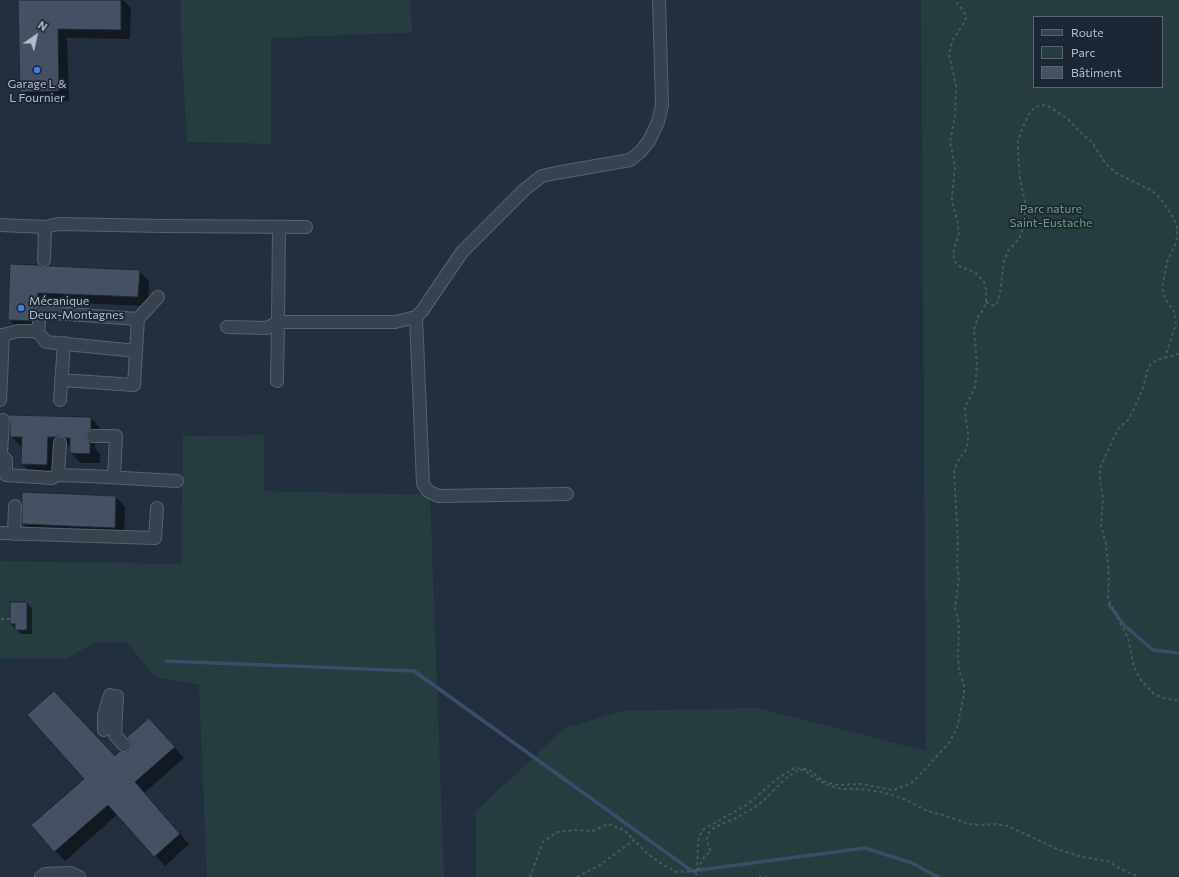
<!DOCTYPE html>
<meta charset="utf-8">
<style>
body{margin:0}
#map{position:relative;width:1179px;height:877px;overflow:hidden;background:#242f3e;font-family:Commissioner,sans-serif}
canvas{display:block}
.legend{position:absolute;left:1033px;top:16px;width:130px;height:72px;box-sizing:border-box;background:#1d2633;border:1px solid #59626f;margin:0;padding:5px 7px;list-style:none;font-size:12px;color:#b4bcc9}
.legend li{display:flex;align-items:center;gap:8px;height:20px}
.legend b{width:20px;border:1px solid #59626f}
.north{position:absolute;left:16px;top:16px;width:40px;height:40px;-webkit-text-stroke:3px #1d2633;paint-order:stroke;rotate:34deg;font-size:11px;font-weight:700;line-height:16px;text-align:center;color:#b4bcc9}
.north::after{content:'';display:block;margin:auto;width:14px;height:18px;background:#b4bcc9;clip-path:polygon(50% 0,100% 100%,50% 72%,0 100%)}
</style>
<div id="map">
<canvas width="1179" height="877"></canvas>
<ul class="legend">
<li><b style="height:5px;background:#38414e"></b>Route</li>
<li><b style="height:11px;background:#263c3f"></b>Parc</li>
<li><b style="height:11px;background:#455162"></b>Bâtiment</li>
</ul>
<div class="north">N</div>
</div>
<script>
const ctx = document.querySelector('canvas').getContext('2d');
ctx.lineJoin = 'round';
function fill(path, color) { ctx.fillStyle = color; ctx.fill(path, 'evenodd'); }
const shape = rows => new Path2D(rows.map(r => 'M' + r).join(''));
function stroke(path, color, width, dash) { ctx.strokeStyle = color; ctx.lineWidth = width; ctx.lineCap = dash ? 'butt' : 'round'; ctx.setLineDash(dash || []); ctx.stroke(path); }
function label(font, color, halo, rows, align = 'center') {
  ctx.font = font + ' Commissioner,sans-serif'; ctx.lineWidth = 3.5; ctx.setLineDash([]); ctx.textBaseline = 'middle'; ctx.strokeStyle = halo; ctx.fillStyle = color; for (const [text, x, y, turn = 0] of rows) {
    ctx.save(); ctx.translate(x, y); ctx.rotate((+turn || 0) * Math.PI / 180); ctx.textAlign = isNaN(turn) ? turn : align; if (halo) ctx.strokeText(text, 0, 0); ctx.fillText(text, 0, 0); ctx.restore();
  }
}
const green = shape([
 [181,0,410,0,412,33,396,33,271,38,271,144,187,142,181,37],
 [921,0,1179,0,1179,877,476,877,476,811,565,728,623,711,757,708,926,751],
 [1034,17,1162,17,1162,87,1034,87],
 [183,435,196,436,264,435,264,491,430,495,444,877,207,877,199,685,155,677,127,643,95,642,68,658,0,659,0,561,181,564]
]);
const shadow = shape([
 [19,0,123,0,131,8,130,39,67,38,69,101,31,102,21,92],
 [43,268,139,271,149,281,148,306,48,302,47,315,43,318,41,330,19,329,9,320],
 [91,418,100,428,100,439,96,442,95,446,96,450,100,454,100,463,81,463,71,453,71,445,65,447,56,474,32,473,22,464,23,446,20,446,11,436],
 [116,497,125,507,124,537,33,534,23,524],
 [11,603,27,603,32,608,32,634,21,634,11,624],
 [158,729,184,758,144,793,189,844,165,866,118,814,65,861,55,851,115,757,125,753]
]);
const stream = shape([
 [1109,605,1125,626,1153,650,1179,653],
 [166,661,414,671,692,871,865,848,912,863,938,877]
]);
const building = shape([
 [18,0,121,0,121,30,58,29,59,91,20,92,18,0],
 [10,264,39,265,43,267,48,266,140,270,138,297,38,293,38,305,34,308,32,321,8,320,10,264],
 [8,415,91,417,91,429,87,432,86,436,87,440,90,443,90,454,70,453,70,438,65,438,60,436,55,437,48,437,47,465,21,464,22,437,10,437,10,420,8,415],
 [22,492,116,496,115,528,22,524,22,492],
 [10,602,27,602,27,630,15,630,15,624,10,624,10,602],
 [54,691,115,756,120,751,125,752,129,750,131,744,127,737,149,718,175,747,135,782,180,834,154,857,108,805,54,852,31,825,84,779,27,715,54,691]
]);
const path = shape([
 [986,302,994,306,997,303,1000,293,1004,261,1008,251,1019,239,1022,231,1025,210,1025,202,1020,179,1018,150,1018,141,1022,129,1029,114,1035,107,1042,105,1048,106,1068,119,1081,133,1092,142,1106,164,1115,172,1122,176,1151,190,1158,196,1163,202,1174,219,1177,225,1177,237,1175,245,1167,262,1162,288,1166,300,1175,313,1176,322,1173,333,1165,358],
 [1179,354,1157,360,1150,365,1148,368,1143,388,1135,407,1129,419,1119,428,1116,433,1100,468,1100,481,1103,499,1101,526,1106,544,1108,565,1109,580,1108,598,1110,603,1128,638,1134,667,1141,680,1154,694,1164,698,1179,701],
 [1,619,10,619],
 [698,870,704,857,711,851,708,847,707,839,708,834,711,830,715,827,734,819,754,808,765,799,787,777,799,770,804,770,819,781,833,787,844,789,860,789,882,792,904,799,927,811,943,815,969,824,982,825,995,824,1008,826,1057,849,1082,857,1107,861,1123,870,1139,877],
 [697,871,698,842,700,835,704,829,748,804,777,779,791,770,795,768,805,769,811,771,823,781,829,783,838,785,861,784,893,790,910,784,915,780,949,743,957,728,964,694,964,685,959,670,958,657,959,623,955,608,959,577,957,565,958,543,954,471,958,461,965,451,968,442,968,434,966,420,965,408,975,387,977,364,974,330,978,317,984,308,986,302,986,289,984,282,976,273,959,266,955,262,953,253,959,233,957,219,953,205,952,198,955,167,950,142,955,116,956,85,949,55,952,41,964,23,966,18,964,12,955,0],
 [530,877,543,842,557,832,575,830,593,831,608,824,624,830,634,840],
 [577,877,600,865,634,840,648,854,663,865,677,872,697,871,696,873,697,877],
 [759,877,767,877]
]);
const minor = shape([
 [0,225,45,227,44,260],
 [45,227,58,224,164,226,306,227],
 [279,227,278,322,395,322,416,317,422,311,462,252,524,190,542,176,556,173,630,160,640,152,649,141,658,122,662,105,659,0],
 [416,317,423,484,428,491,438,496,567,494],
 [138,319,158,297],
 [227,327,267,328,278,322,277,381],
 [0,335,3,335,0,400],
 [3,335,18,331,30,331,38,332,46,342,136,351,138,319,40,312,38,332],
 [61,380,134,385,136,351],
 [60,400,64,343],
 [93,436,116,436,114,477],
 [0,453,6,460,6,475,52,478,58,475,88,476,177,481],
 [1,453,3,420],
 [58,475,60,443],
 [0,533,155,538,157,508],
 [14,534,15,506],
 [117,696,115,735,124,745],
 [104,730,104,715,110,695],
 [41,877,45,874,70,873,79,877]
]);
const markers = [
 [37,70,4,"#3f7fe0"],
 [21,308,4,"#3f7fe0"]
];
const poiNames = [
 ["Garage L &",37,84],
 ["L Fournier",37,98],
 ["Mécanique",29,301,"left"],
 ["Deux-Montagnes",29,315,"left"]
];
const parkNames = [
 ["Parc nature",1051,209],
 ["Saint-Eustache",1051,223]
];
fill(green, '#263c3f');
fill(shadow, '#0007');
stroke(stream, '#394c67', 3.5);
fill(building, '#455162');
stroke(building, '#1f2835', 1);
stroke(minor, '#565f6c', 14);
stroke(path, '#44595c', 2, [3, 3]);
stroke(minor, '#38414e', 12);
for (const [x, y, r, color] of markers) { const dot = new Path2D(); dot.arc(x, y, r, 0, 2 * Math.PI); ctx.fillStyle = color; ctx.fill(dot); stroke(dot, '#1d2633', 1.5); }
label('12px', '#b4bcc9', '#1d2633', poiNames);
label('12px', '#6b9a76', '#1d2633', parkNames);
</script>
